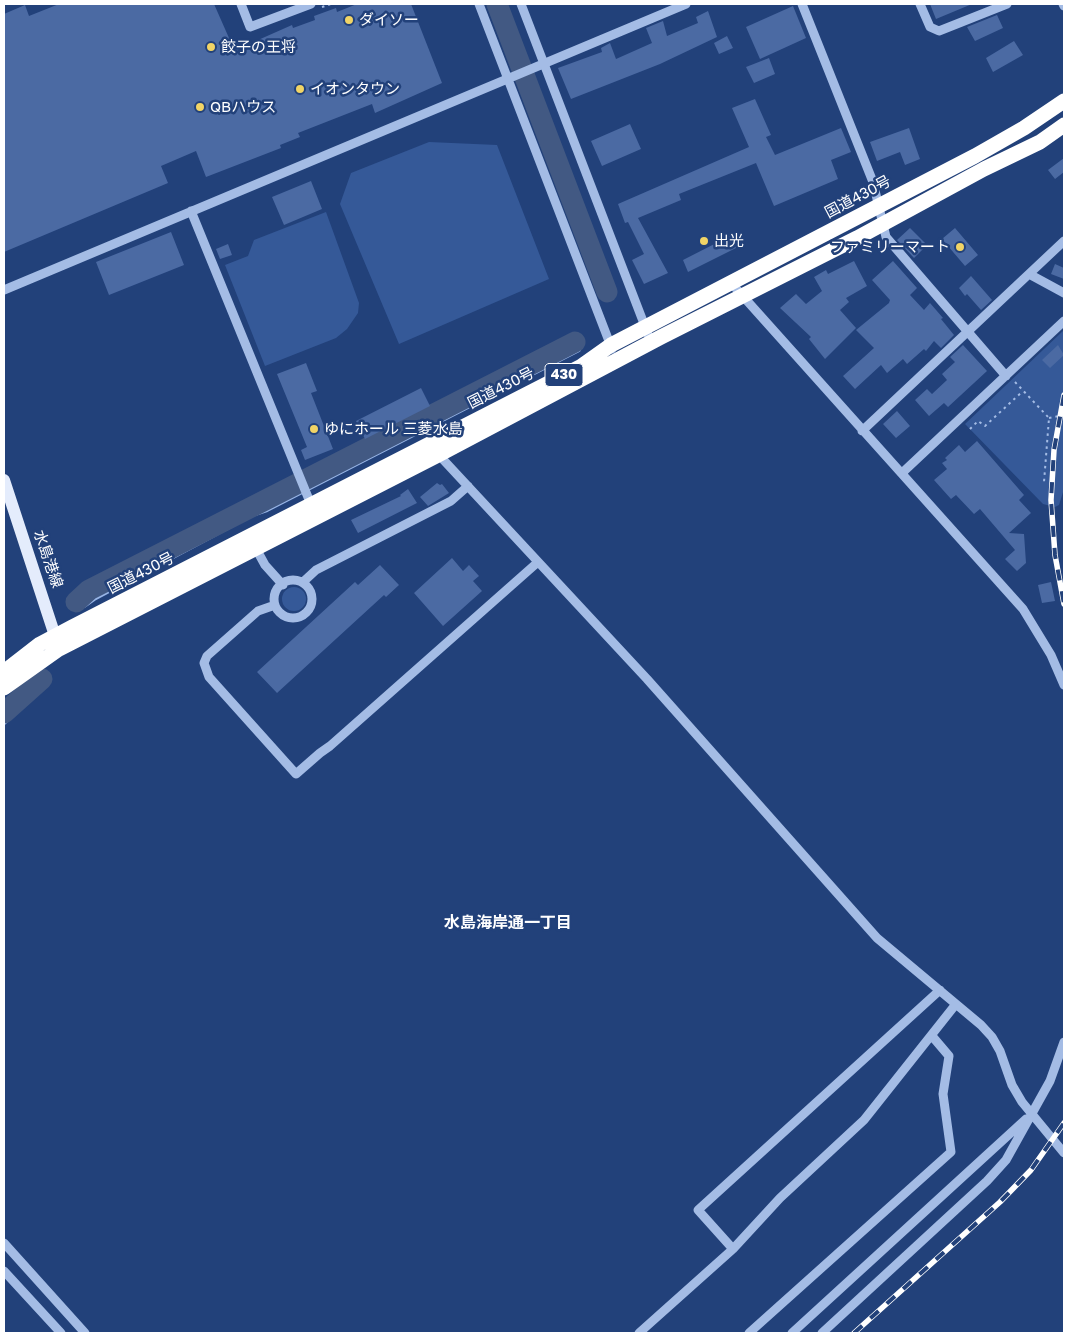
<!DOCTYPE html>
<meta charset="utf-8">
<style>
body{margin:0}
#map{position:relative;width:1068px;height:1337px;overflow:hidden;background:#22417a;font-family:"Golos Text",sans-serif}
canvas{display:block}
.frame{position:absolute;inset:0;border:5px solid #fff;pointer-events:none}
</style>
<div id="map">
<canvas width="1068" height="1337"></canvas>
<div class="frame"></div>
</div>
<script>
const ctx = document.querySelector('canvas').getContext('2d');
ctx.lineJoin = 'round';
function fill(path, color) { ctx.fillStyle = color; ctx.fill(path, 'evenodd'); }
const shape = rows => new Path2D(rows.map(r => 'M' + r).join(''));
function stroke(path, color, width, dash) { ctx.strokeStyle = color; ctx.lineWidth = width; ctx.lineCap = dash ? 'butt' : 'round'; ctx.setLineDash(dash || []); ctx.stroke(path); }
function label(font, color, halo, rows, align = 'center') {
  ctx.font = font + ' "Golos Text","Noto Sans JP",sans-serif'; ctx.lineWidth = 5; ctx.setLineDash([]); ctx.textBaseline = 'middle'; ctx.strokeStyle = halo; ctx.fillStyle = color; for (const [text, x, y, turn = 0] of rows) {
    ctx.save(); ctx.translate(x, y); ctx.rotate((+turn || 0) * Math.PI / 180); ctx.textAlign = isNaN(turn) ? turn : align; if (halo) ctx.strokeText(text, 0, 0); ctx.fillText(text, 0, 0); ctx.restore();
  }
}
const green = shape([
 [429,142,497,145,549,279,399,344,340,204,351,173],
 [326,212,359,303,358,313,347,329,336,338,265,366,225,265,248,256,254,240],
 [1064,330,1064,489,1059,505,1055,507,1043,504,965,424],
 '282 599a12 12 0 1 1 24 0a12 12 0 1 1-24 0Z'
]);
const stream = shape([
 [505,4,613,290],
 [84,606,94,599,252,515,267,510,579,350],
 [4,723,48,682]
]);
const river = shape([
 [497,4,607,292],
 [76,602,89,590,575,342],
 [4,713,42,679]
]);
const building = shape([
 [59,4,214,4,229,38,238,42,240,48,292,25,293,28,315,20,314,16,336,8,337,12,357,4,411,4,442,83,375,113,372,104,298,133,300,137,280,145,281,148,206,177,196,151,161,166,168,183,4,252,4,14,25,5,29,16],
 [930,4,972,4,936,19],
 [793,6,806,38,760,59,746,27],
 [708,11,717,37,660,64,571,99,558,68,602,52,601,48,610,43,616,59,652,43,646,28,663,21,667,36,698,23,696,17],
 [997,15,1003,28,975,41,967,27],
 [727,36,733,48,719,54,714,43],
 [1014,41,1023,55,993,72,986,58],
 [769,58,775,74,754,83,746,67],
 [755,99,771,135,766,137,775,155,841,128,851,152,831,160,838,179,774,206,756,163,679,194,681,200,638,218,668,273,644,284,632,260,644,254,628,222,625,223,618,204,749,147,732,108],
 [630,124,641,149,602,166,591,141],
 [909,128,920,159,905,165,900,152,877,161,870,142],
 [1064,158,1064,172,1055,179,1048,170],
 [311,181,322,209,284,225,272,197],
 [910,228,927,245,914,258,897,240],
 [955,228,978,255,965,266,942,239],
 [171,232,184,265,109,295,96,262],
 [732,235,738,247,688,272,683,260],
 [228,244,232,255,220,259,216,249],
 [854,261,867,286,846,298,849,302,840,310,856,328,825,359,809,339,811,337,780,308,796,294,806,304,822,291,814,277,826,270,828,274],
 [893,261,917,288,910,295,924,310,930,303,943,318,941,319,954,335,941,348,934,341,926,351,924,349,907,364,903,359,887,373,881,365,855,389,843,376,874,348,856,330,889,303,890,300,872,280],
 [1055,264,1064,268,1064,279,1051,274],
 [971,276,992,300,981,310,967,294,965,296,959,288],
 [963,345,987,371,948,407,944,403,929,416,915,400,927,389,932,394,947,380,942,374,955,362,950,357],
 [1058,345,1064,355,1050,368,1042,360],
 [306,363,317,391,311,393,333,449,305,460,301,450,307,447,277,374],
 [421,388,430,406,365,439,356,421],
 [897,411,910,426,896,438,883,424],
 [977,441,1024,495,1019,500,1031,513,1009,533,1024,534,1026,563,1017,571,1005,559,1015,550,980,509,974,514,956,495,951,499,934,480,947,469,942,463,947,460,945,458,959,445,965,452],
 [437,483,440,485,442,484,449,493,428,506,420,497],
 [408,489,417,503,358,533,351,520,401,496,400,495],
 [452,558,463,571,469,565,479,576,473,581,482,591,443,626,414,593],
 [380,565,399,585,386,597,384,595,277,693,257,672,355,582,358,585],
 [1051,582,1055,601,1042,603,1038,585]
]);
const path = shape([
 [322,7,331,4],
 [1015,382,1049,418,1044,482],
 [1049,418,1064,415],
 [970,429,978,421,985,426,1023,391]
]);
const minor = shape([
 [241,4,250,27,311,4],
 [479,4,612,349],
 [521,4,651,342],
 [802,4,873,182,886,237,1006,376],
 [920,4,930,27,939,31,1007,4],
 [1063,4,1064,6],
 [191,211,312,507],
 [1029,274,1064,293],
 [732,284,1023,609,1051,655,1064,685],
 [4,290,686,4],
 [862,431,1064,241],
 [437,453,647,679,877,938,981,1025,992,1037,1000,1051,1012,1085,1022,1102,1064,1153],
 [902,473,1064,321],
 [254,545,265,565,283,585],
 '274 599a19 19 0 1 1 38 0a19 19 0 1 1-38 0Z',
 [303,582,316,570,451,501,468,486],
 [275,605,258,611,207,656,204,663,209,677,296,774,320,753,330,746,538,562],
 [4,1243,85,1333],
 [733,1249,698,1210,940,990],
 [4,1271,61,1333],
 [639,1333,733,1249,780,1198,864,1120,956,1004],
 [749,1333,951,1152,943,1094,949,1056,932,1036],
 [792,1333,1026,1119],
 [822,1333,987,1181,1006,1160,1050,1081,1064,1042]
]);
const major = shape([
 [4,480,58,645]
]);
const highway = shape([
 [4,672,40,644,72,627,580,367,611,345,975,156,1024,128,1064,101],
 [4,688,59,649,438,455,661,337,857,238,984,169,1040,142,1064,125]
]);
const rail = shape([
 [1064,395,1054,450,1051,500,1055,555,1064,604],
 [854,1333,1000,1202,1031,1170,1064,1123]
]);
const markers = [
 [349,20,5,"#f1d466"],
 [211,47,5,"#f1d466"],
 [300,89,5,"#f1d466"],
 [200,107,5,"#f1d466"],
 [704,241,5,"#f1d466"],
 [960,247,5,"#f1d466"],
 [314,429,5,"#f1d466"]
];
const shields = [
 [564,375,38]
];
const shieldNames = [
 ["430",564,375]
];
const poiNames = [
 ["ダイソー",359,20],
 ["餃子の王将",221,47],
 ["イオンタウン",310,89],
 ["QBハウス",210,107],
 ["出光",714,241],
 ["ファミリーマート",950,247,"right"],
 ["ゆにホール 三菱水島",324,429]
];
const streetNames = [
 ["国道430号",858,197,-28],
 ["国道430号",501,388,-27],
 ["水島港線",48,559,71],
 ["国道430号",141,573,-27]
];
const neighbourhoodNames = [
 ["水島海岸通一丁目",508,923]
];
fill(green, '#355998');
stroke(stream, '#98b5e6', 4);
stroke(river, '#425983', 21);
fill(building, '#4b6aa3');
stroke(path, '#a4bce5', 2, [2.5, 4]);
stroke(minor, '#a4bce5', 9);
stroke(major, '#e4ecfc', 12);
stroke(highway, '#fff', 15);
stroke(rail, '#fff', 5.5);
stroke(rail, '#22417a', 4, [11]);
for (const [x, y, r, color] of markers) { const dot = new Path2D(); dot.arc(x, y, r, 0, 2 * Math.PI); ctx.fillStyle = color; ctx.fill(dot); stroke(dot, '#22417a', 2); }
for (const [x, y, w] of shields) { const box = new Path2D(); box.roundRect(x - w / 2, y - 11.5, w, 23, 4); ctx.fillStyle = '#22417a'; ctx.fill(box); stroke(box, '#fff', 1); }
label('bold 14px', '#fff', null, shieldNames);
label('15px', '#fff', '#22417a', poiNames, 'left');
label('15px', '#fff', '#22417a', streetNames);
label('bold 16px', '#fff', '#22417a', neighbourhoodNames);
</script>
